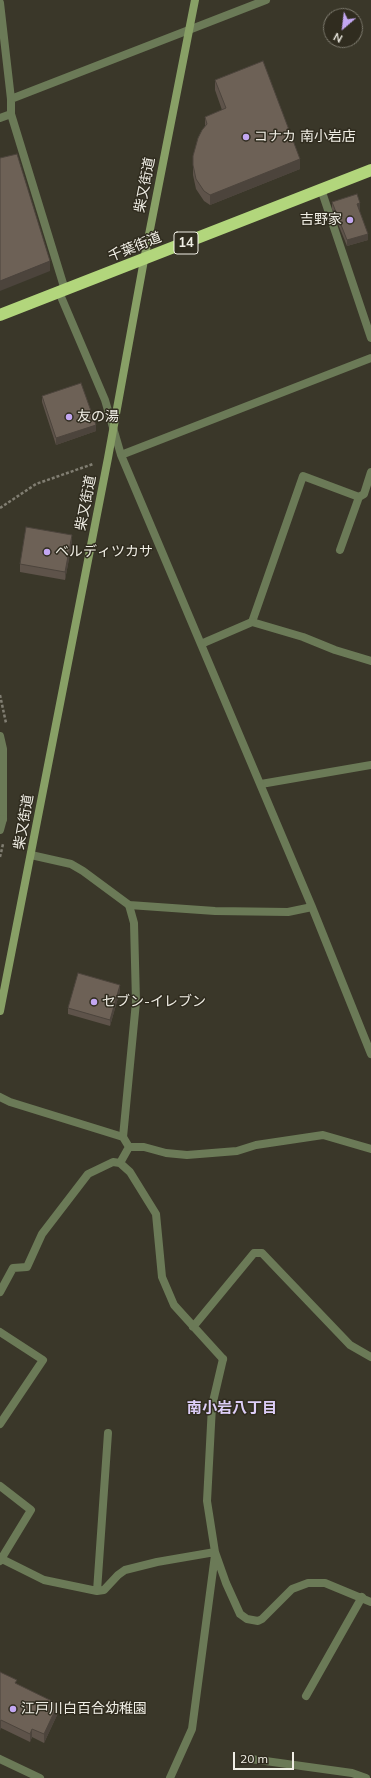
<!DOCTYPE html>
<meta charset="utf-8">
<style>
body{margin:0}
#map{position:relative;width:371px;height:1778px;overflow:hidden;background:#3a3729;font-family:Mulish,sans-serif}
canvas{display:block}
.north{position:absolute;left:323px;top:8px;width:40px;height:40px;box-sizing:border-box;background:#302c1f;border:1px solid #7d7a6e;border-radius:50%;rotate:208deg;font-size:11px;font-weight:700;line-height:16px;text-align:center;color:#f0eee5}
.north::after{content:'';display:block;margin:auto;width:14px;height:18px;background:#c3a7f2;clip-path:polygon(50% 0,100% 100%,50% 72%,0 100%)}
.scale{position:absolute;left:233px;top:1752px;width:61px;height:18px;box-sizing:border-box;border:2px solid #f0eee5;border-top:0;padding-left:5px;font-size:12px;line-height:14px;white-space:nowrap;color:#f0eee5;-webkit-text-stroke:3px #302c1f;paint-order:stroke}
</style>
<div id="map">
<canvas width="371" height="1778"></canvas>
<div class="north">N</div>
<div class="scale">20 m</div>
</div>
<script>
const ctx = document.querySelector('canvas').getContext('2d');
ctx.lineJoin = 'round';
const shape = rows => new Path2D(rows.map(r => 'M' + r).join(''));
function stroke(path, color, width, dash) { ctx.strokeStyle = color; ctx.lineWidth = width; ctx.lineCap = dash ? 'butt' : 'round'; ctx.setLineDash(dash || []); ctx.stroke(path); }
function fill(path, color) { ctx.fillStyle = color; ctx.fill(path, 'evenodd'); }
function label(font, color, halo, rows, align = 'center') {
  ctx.font = font + ' Mulish,"Noto Sans JP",sans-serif'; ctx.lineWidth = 3; ctx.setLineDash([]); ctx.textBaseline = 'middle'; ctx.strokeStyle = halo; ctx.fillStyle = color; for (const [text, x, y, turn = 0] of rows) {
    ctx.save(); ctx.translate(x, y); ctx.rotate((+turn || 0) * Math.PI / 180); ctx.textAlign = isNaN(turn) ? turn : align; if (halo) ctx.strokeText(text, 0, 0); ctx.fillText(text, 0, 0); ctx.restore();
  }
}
const path = shape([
 [0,508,36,484,93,464],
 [0,695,6,723],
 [0,857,3,844]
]);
const lane = shape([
 [321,189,371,338],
 [340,550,359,497,364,494,371,472],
 [252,622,303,476,359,497],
 [0,736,3,749,3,819],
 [261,784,371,765],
 [123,1137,136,1002,134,923,129,905],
 [0,1292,13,1268,27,1267,42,1234,88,1174,113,1162,120,1163,130,1172,156,1214,162,1277,174,1305,223,1359],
 [193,1327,254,1253,262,1253,350,1345,371,1357],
 [0,1332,43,1360,0,1424],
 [306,1696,362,1597],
 [251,1759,352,1773,366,1778]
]);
const street = shape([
 [0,3,11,99,11,114,65,290],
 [11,99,266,0],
 [0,118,11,114],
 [59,292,105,400,121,455,312,907,371,1054],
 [121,455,371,358],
 [201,644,252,622,303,637,335,650,371,661],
 [0,830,3,819],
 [31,855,71,864,83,871,129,905,215,911,288,912,312,907],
 [0,1097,10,1102,123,1137,129,1147],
 [120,1163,129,1147,144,1147,166,1153,187,1155,237,1151,256,1145,323,1135,371,1149],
 [223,1359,212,1406,207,1501,215,1552,226,1583,240,1614,247,1619,258,1621,262,1619,292,1589,308,1583,325,1583,371,1602],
 [0,1486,31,1510,0,1561],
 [0,1558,44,1580,97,1591,104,1590,118,1575,125,1570,157,1562,215,1552],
 [97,1591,108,1433],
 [0,1759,40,1778],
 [170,1778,192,1729,215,1555]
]);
const secondary = shape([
 [0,1011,108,458,144,260,195,0]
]);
const highway = shape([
 [0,315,371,170]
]);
const wall = shape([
 [215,80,300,169,210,205,204,201,196,189,193,175,193,156,205,126,205,117,222,110,215,90],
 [332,202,360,209,359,210,368,240,347,246,332,209],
 [42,396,96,431,56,445,42,402],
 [72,543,65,580,20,572,20,564],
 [120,991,110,1026,68,1014,68,1008],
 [0,1672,58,1713,44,1743,32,1737,30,1742,1,1728]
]);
const shadedWall = shape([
 [300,159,300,169,210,205,210,195],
 [360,203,360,209,357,210,357,204],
 [368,234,368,240,347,246,347,240],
 [50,261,50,271,0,291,0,281],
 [96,425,96,431,56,445,56,438],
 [72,535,72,543,65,580,65,572],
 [120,985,120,991,110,1026,110,1020],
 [58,1704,58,1713,44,1743,44,1734],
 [1,1720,1,1728,0,1731,0,1722],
 [32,1729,32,1737,30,1742,30,1734]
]);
const building = shape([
 [263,61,300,159,210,195,204,191,196,179,193,165,193,156,198,138,202,130,207,124,205,117,226,108,215,80,263,61],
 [17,154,50,261,0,281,0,158,17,154],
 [357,194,360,203,357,204,368,234,347,240,332,202,357,194],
 [81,383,96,425,56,438,42,396,81,383],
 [26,527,72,535,65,572,20,564,26,527],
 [78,973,120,985,110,1020,68,1008,78,973],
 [0,1672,17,1680,15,1683,58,1704,44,1734,32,1729,30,1734,1,1720,0,1722,0,1672]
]);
const markers = [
 [246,137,4,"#c3a7f2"],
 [350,220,4,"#c3a7f2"],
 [69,417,4,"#c3a7f2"],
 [47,552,4,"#c3a7f2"],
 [94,1002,4,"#c3a7f2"],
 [13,1709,4,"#c3a7f2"]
];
const shields = [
 [186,243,24]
];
const shieldNames = [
 ["14",186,243]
];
const poiNames = [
 ["コナカ 南小岩店",254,137],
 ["吉野家",342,220,"right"],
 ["友の湯",77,417],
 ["ベルディツカサ",55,552],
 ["セブン-イレブン",102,1002],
 ["江戸川白百合幼稚園",21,1709]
];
const streetNames = [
 ["柴又街道",145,185,-79],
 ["千葉街道",135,247,-22],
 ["柴又街道",86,503,-79],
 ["柴又街道",24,822,-80]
];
const neighbourhoodNames = [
 ["南小岩八丁目",232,1408]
];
stroke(path, '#817e72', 2.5, [3, 2]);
stroke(lane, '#6b7a57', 8);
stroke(street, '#6b7a57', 8);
stroke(secondary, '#88a066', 8);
stroke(highway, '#b2d67c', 12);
fill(wall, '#5e534a');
fill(shadedWall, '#4c443c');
fill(building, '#6d6156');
stroke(building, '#4c443c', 1);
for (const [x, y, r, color] of markers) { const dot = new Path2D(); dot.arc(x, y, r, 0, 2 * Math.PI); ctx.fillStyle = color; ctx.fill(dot); stroke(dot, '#302c1f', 1.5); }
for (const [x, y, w] of shields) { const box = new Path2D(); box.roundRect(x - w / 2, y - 11, w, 22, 3); ctx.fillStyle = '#302c1f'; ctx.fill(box); stroke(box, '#f0eee5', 1); }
label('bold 13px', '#f0eee5', null, shieldNames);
label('14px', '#f0eee5', '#302c1f', poiNames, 'left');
label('14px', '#f0eee5', '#302c1f', streetNames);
label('bold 15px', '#ddcef8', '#302c1f', neighbourhoodNames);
</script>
